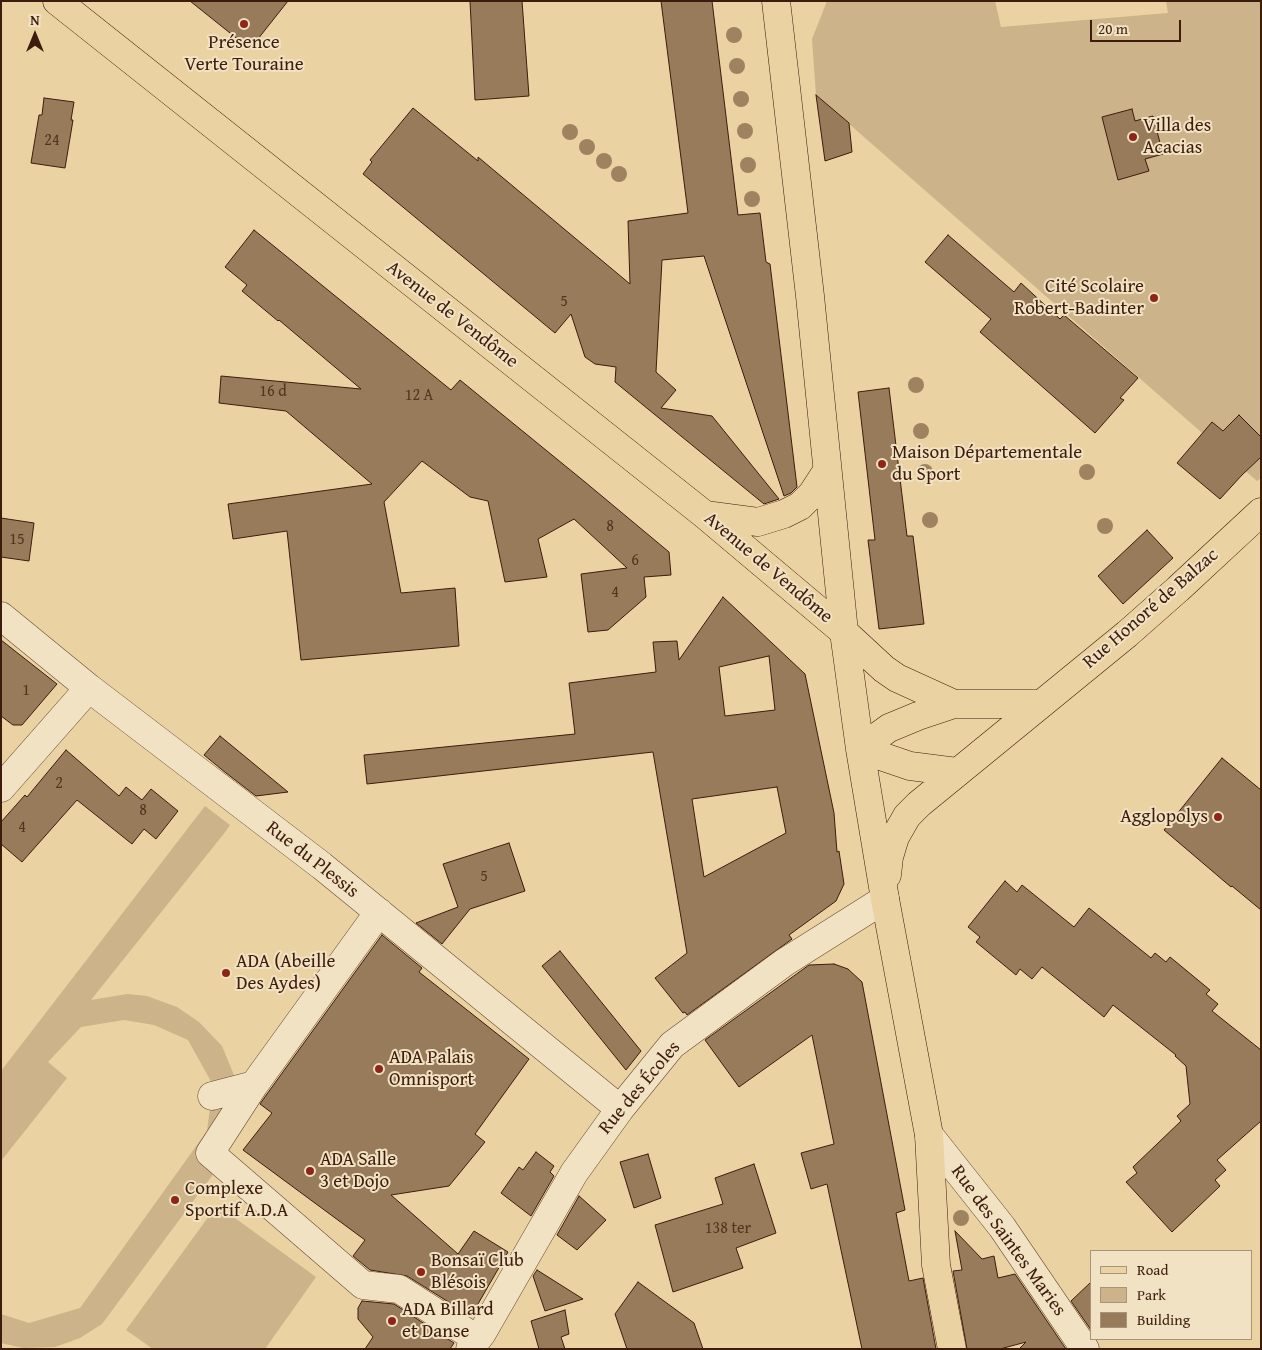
<!DOCTYPE html>
<meta charset="utf-8">
<style>
body{margin:0}
#map{position:relative;width:1262px;height:1350px;overflow:hidden;background:#ead2a2;font-family:"Gentium Book Plus",serif}
canvas{display:block}
.frame{position:absolute;inset:0;border:2px solid #3e1c0d;pointer-events:none}
.legend{position:absolute;left:1090px;top:1250px;width:162px;height:90px;box-sizing:border-box;background:#f1e2c3;border:1px solid #a9937a;margin:0;padding:6px 9px;list-style:none;font-size:15px;color:#3e1c0d}
.legend li{display:flex;align-items:center;gap:10px;height:25px}
.legend b{width:25px;border:1px solid #a9937a}
.north{position:absolute;left:10px;top:10px;width:50px;height:50px;-webkit-text-stroke:4px #f1e2c3;paint-order:stroke;rotate:0deg;font-size:14px;font-weight:700;line-height:20px;text-align:center;color:#3e1c0d}
.north::after{content:'';display:block;margin:auto;width:18px;height:22px;background:#3e1c0d;clip-path:polygon(50% 0,100% 100%,50% 72%,0 100%)}
.scale{position:absolute;left:1090px;top:20px;width:91px;height:22px;box-sizing:border-box;border:2px solid #3e1c0d;border-top:0;padding-left:6px;font-size:15px;line-height:18px;white-space:nowrap;color:#3e1c0d;-webkit-text-stroke:4px #f1e2c3;paint-order:stroke}
</style>
<div id="map">
<canvas width="1262" height="1350"></canvas>
<div class="frame"></div>
<ul class="legend">
<li><b style="height:6px;background:#ead2a2"></b>Road</li>
<li><b style="height:14px;background:#cdb389"></b>Park</li>
<li><b style="height:14px;background:#977b5a"></b>Building</li>
</ul>
<div class="north">N</div>
<div class="scale">20 m</div>
</div>
<script>
const ctx = document.querySelector('canvas').getContext('2d');
ctx.lineJoin = 'round';
function fill(path, color) { ctx.fillStyle = color; ctx.fill(path, 'evenodd'); }
const shape = rows => new Path2D(rows.map(r => 'M' + r).join(''));
function stroke(path, color, width, dash) { ctx.strokeStyle = color; ctx.lineWidth = width; ctx.lineCap = dash ? 'butt' : 'round'; ctx.setLineDash(dash || []); ctx.stroke(path); }
function label(font, color, halo, rows, align = 'center') {
  ctx.font = font + ' "Gentium Book Plus",serif'; ctx.lineWidth = 4; ctx.setLineDash([]); ctx.textBaseline = 'middle'; ctx.strokeStyle = halo; ctx.fillStyle = color; for (const [text, x, y, turn = 0] of rows) {
    ctx.save(); ctx.translate(x, y); ctx.rotate((+turn || 0) * Math.PI / 180); ctx.textAlign = isNaN(turn) ? turn : align; if (halo) ctx.strokeText(text, 0, 0); ctx.fillText(text, 0, 0); ctx.restore();
  }
}
const green = shape([
 [827,1,995,1,1001,27,1168,13,1166,1,1261,1,1261,478,1257,481,816,95,812,39],
 [205,806,230,825,226,831,91,1000,127,994,147,996,177,1007,199,1022,222,1046,236,1080,220,1165,102,1324,80,1338,55,1347,23,1348,1,1343,1,1314,29,1323,80,1308,207,1131,213,1085,188,1040,154,1025,124,1020,81,1027,48,1062,67,1078,1,1161,1,1071],
 [217,1205,316,1277,265,1349,153,1349,126,1330]
]);
const building = shape([
 [190,1,288,1,250,49,190,1],
 [470,1,522,1,529,96,475,100,470,1],
 [661,1,712,1,738,215,760,213,766,262,770,264,797,487,791,493,784,496,704,256,662,260,656,372,676,390,661,408,712,416,779,499,764,504,615,382,616,367,595,364,585,357,571,314,555,333,363,174,372,162,370,160,413,108,478,161,478,157,630,284,628,221,688,213,661,1],
 [816,95,849,123,852,152,825,161,816,95],
 [44,98,74,102,71,120,73,120,65,168,31,163,39,115,42,115,44,98],
 [1132,109,1135,121,1153,116,1163,154,1145,159,1149,171,1118,180,1102,117,1132,109],
 [254,230,451,390,460,380,585,482,669,552,671,575,644,577,646,597,608,630,588,632,581,574,627,568,574,519,538,539,547,577,505,582,488,501,470,497,422,461,384,502,401,593,455,588,459,646,301,660,287,531,233,539,228,504,372,484,286,411,219,403,221,376,361,389,279,320,278,321,242,291,247,285,225,267,254,230],
 [948,235,1014,292,1021,283,1060,319,1064,315,1138,378,1120,398,1124,400,1095,433,980,332,991,319,925,262,948,235],
 [889,388,907,536,913,536,924,624,879,629,868,540,875,540,858,392,889,388],
 [1239,415,1261,437,1261,457,1242,475,1220,499,1177,463,1212,422,1223,431,1239,415],
 [1,518,34,523,29,561,1,557,1,518],
 [1147,530,1173,558,1123,604,1098,576,1147,530],
 [723,597,805,674,834,813,837,852,839,851,844,884,836,901,789,935,792,939,687,1015,685,1012,683,1013,655,978,687,953,653,752,367,784,364,755,575,734,569,683,656,672,653,642,677,641,679,660,723,597],
 [769,656,775,710,725,716,719,667,769,656],
 [777,787,786,833,704,877,692,799,777,787],
 [1,640,57,684,22,725,13,725,1,716,1,640],
 [220,736,288,792,256,796,226,773,204,755,220,736],
 [66,750,119,796,126,787,142,800,151,789,178,811,156,839,144,829,132,844,77,800,22,862,1,844,1,822,25,795,27,797,66,750],
 [1222,758,1261,790,1261,910,1232,886,1231,887,1164,830,1222,758],
 [509,843,525,891,470,909,442,944,416,923,458,907,443,864,509,843],
 [1005,881,1017,892,1022,885,1074,927,1089,908,1151,958,1155,953,1166,962,1170,957,1210,990,1206,994,1218,1004,1212,1011,1261,1050,1261,1121,1217,1160,1226,1170,1215,1180,1220,1186,1172,1232,1126,1182,1137,1173,1133,1167,1181,1121,1177,1116,1190,1104,1186,1066,1175,1056,1176,1055,1113,1005,1104,1017,1042,967,1032,979,1020,969,1016,975,976,942,980,937,968,927,1005,881],
 [382,935,422,968,419,972,529,1059,475,1134,485,1142,449,1186,391,1195,458,1254,474,1231,508,1252,471,1316,407,1276,370,1270,353,1256,365,1240,243,1150,272,1113,260,1104,267,1094,382,935],
 [560,951,641,1051,626,1070,542,966,560,951],
 [834,964,848,969,862,982,905,1210,896,1213,909,1281,923,1278,936,1349,862,1349,827,1184,811,1189,801,1153,834,1144,812,1035,739,1087,705,1040,809,965,834,964],
 [536,1152,554,1166,550,1172,554,1176,531,1216,501,1193,519,1167,523,1170,536,1152],
 [648,1154,661,1198,634,1208,620,1162,648,1154],
 [754,1164,776,1233,736,1248,743,1268,673,1292,655,1225,723,1204,715,1178,754,1164],
 [579,1196,606,1220,577,1250,557,1235,579,1196],
 [955,1231,982,1259,994,1256,998,1278,1015,1274,1066,1349,1019,1349,1026,1342,1000,1349,967,1349,953,1271,962,1270,955,1231],
 [537,1270,583,1299,545,1311,533,1276,537,1270],
 [638,1282,694,1323,703,1349,627,1349,615,1314,638,1282],
 [1091,1282,1091,1330,1071,1301,1091,1282],
 [362,1301,394,1304,454,1343,450,1349,365,1349,373,1337,358,1319,358,1308,362,1301],
 [565,1310,569,1334,561,1337,565,1349,539,1349,531,1321,565,1310]
]);
const minor = shape([
 [1,616,89,688,322,866,620,1109],
 [1,788,89,688],
 [254,1085,210,1153,363,1285,399,1289,477,1339],
 [212,1096,254,1085,379,912],
 [929,1135,1002,1227,1085,1349],
 [470,1349,482,1333,574,1173,620,1109,672,1045,785,962,885,899]
]);
const major = shape([
 [57,1,705,515,844,632,884,669,897,678,954,704,1040,704],
 [776,1,810,296,844,632,860,749,885,899,929,1135,936,1265,952,1349],
 [705,515,758,522,784,514,800,506,812,494,827,471],
 [860,749,889,728,918,716,954,704],
 [860,749,910,766,957,772],
 [887,875,889,857,895,837,907,816,919,804,1127,634,1178,589,1261,512]
]);
const trees = [
 [734,35],
 [737,66],
 [741,99],
 [745,131],
 [570,132],
 [587,147],
 [604,161],
 [748,165],
 [619,174],
 [752,199],
 [916,385],
 [921,431],
 [925,472],
 [1087,472],
 [930,520],
 [1105,526],
 [961,1218]
];
const markers = [
 [244,24,5,"#8f2418"],
 [1133,137,5,"#8f2418"],
 [1154,298,5,"#8f2418"],
 [882,464,5,"#8f2418"],
 [1218,817,5,"#8f2418"],
 [226,973,5,"#8f2418"],
 [379,1069,5,"#8f2418"],
 [310,1171,5,"#8f2418"],
 [175,1200,5,"#8f2418"],
 [421,1272,5,"#8f2418"],
 [392,1321,5,"#8f2418"]
];
const numberNames = [
 ["24",52,141],
 ["5",564,302],
 ["16 d",273,392],
 ["12 A",419,396],
 ["8",610,527],
 ["15",17,540],
 ["6",635,561],
 ["4",615,593],
 ["1",26,691],
 ["2",59,784],
 ["8",143,811],
 ["4",22,828],
 ["5",484,877],
 ["138 ter",728,1229]
];
const poiNames = [
 ["Présence",244,43,"center"],
 ["Verte Touraine",244,65,"center"],
 ["Villa des",1143,126],
 ["Acacias",1143,148],
 ["Cité Scolaire",1144,287,"right"],
 ["Robert-Badinter",1144,309,"right"],
 ["Maison Départementale",892,453],
 ["du Sport",892,475],
 ["Agglopolys",1208,817,"right"],
 ["ADA (Abeille",236,962],
 ["Des Aydes)",236,984],
 ["ADA Palais",389,1058],
 ["Omnisport",389,1080],
 ["ADA Salle",320,1160],
 ["3 et Dojo",320,1182],
 ["Complexe",185,1189],
 ["Sportif A.D.A",185,1211],
 ["Bonsaï Club",431,1261],
 ["Blésois",431,1283],
 ["ADA Billard",402,1310],
 ["et Danse",402,1332]
];
const streetNames = [
 ["Avenue de Vendôme",452,315,38],
 ["Avenue de Vendôme",768,568,40],
 ["Rue Honoré de Balzac",1151,609,-41],
 ["Rue du Plessis",312,860,38],
 ["Rue des Écoles",640,1088,-50],
 ["Rue des Saintes Maries",1008,1241,54]
];
fill(green, '#cdb389');
fill(building, '#977b5a');
stroke(building, '#3e1c0d', 1);
stroke(minor, '#694a32', 29);
stroke(major, '#3e1c0d', 29);
stroke(minor, '#f1e2c3', 28);
stroke(major, '#ead2a2', 28);
ctx.fillStyle = '#9f8361';
for (const [x, y] of trees) { ctx.beginPath(); ctx.arc(x, y, 8, 0, 2 * Math.PI); ctx.fill(); }
for (const [x, y, r, color] of markers) { const dot = new Path2D(); dot.arc(x, y, r, 0, 2 * Math.PI); ctx.fillStyle = color; ctx.fill(dot); stroke(dot, '#f1e2c3', 2); }
label('16px', '#543420', null, numberNames);
label('19px', '#3e1c0d', '#f1e2c3', poiNames, 'left');
label('19px', '#3e1c0d', '#f1e2c3', streetNames);
</script>
